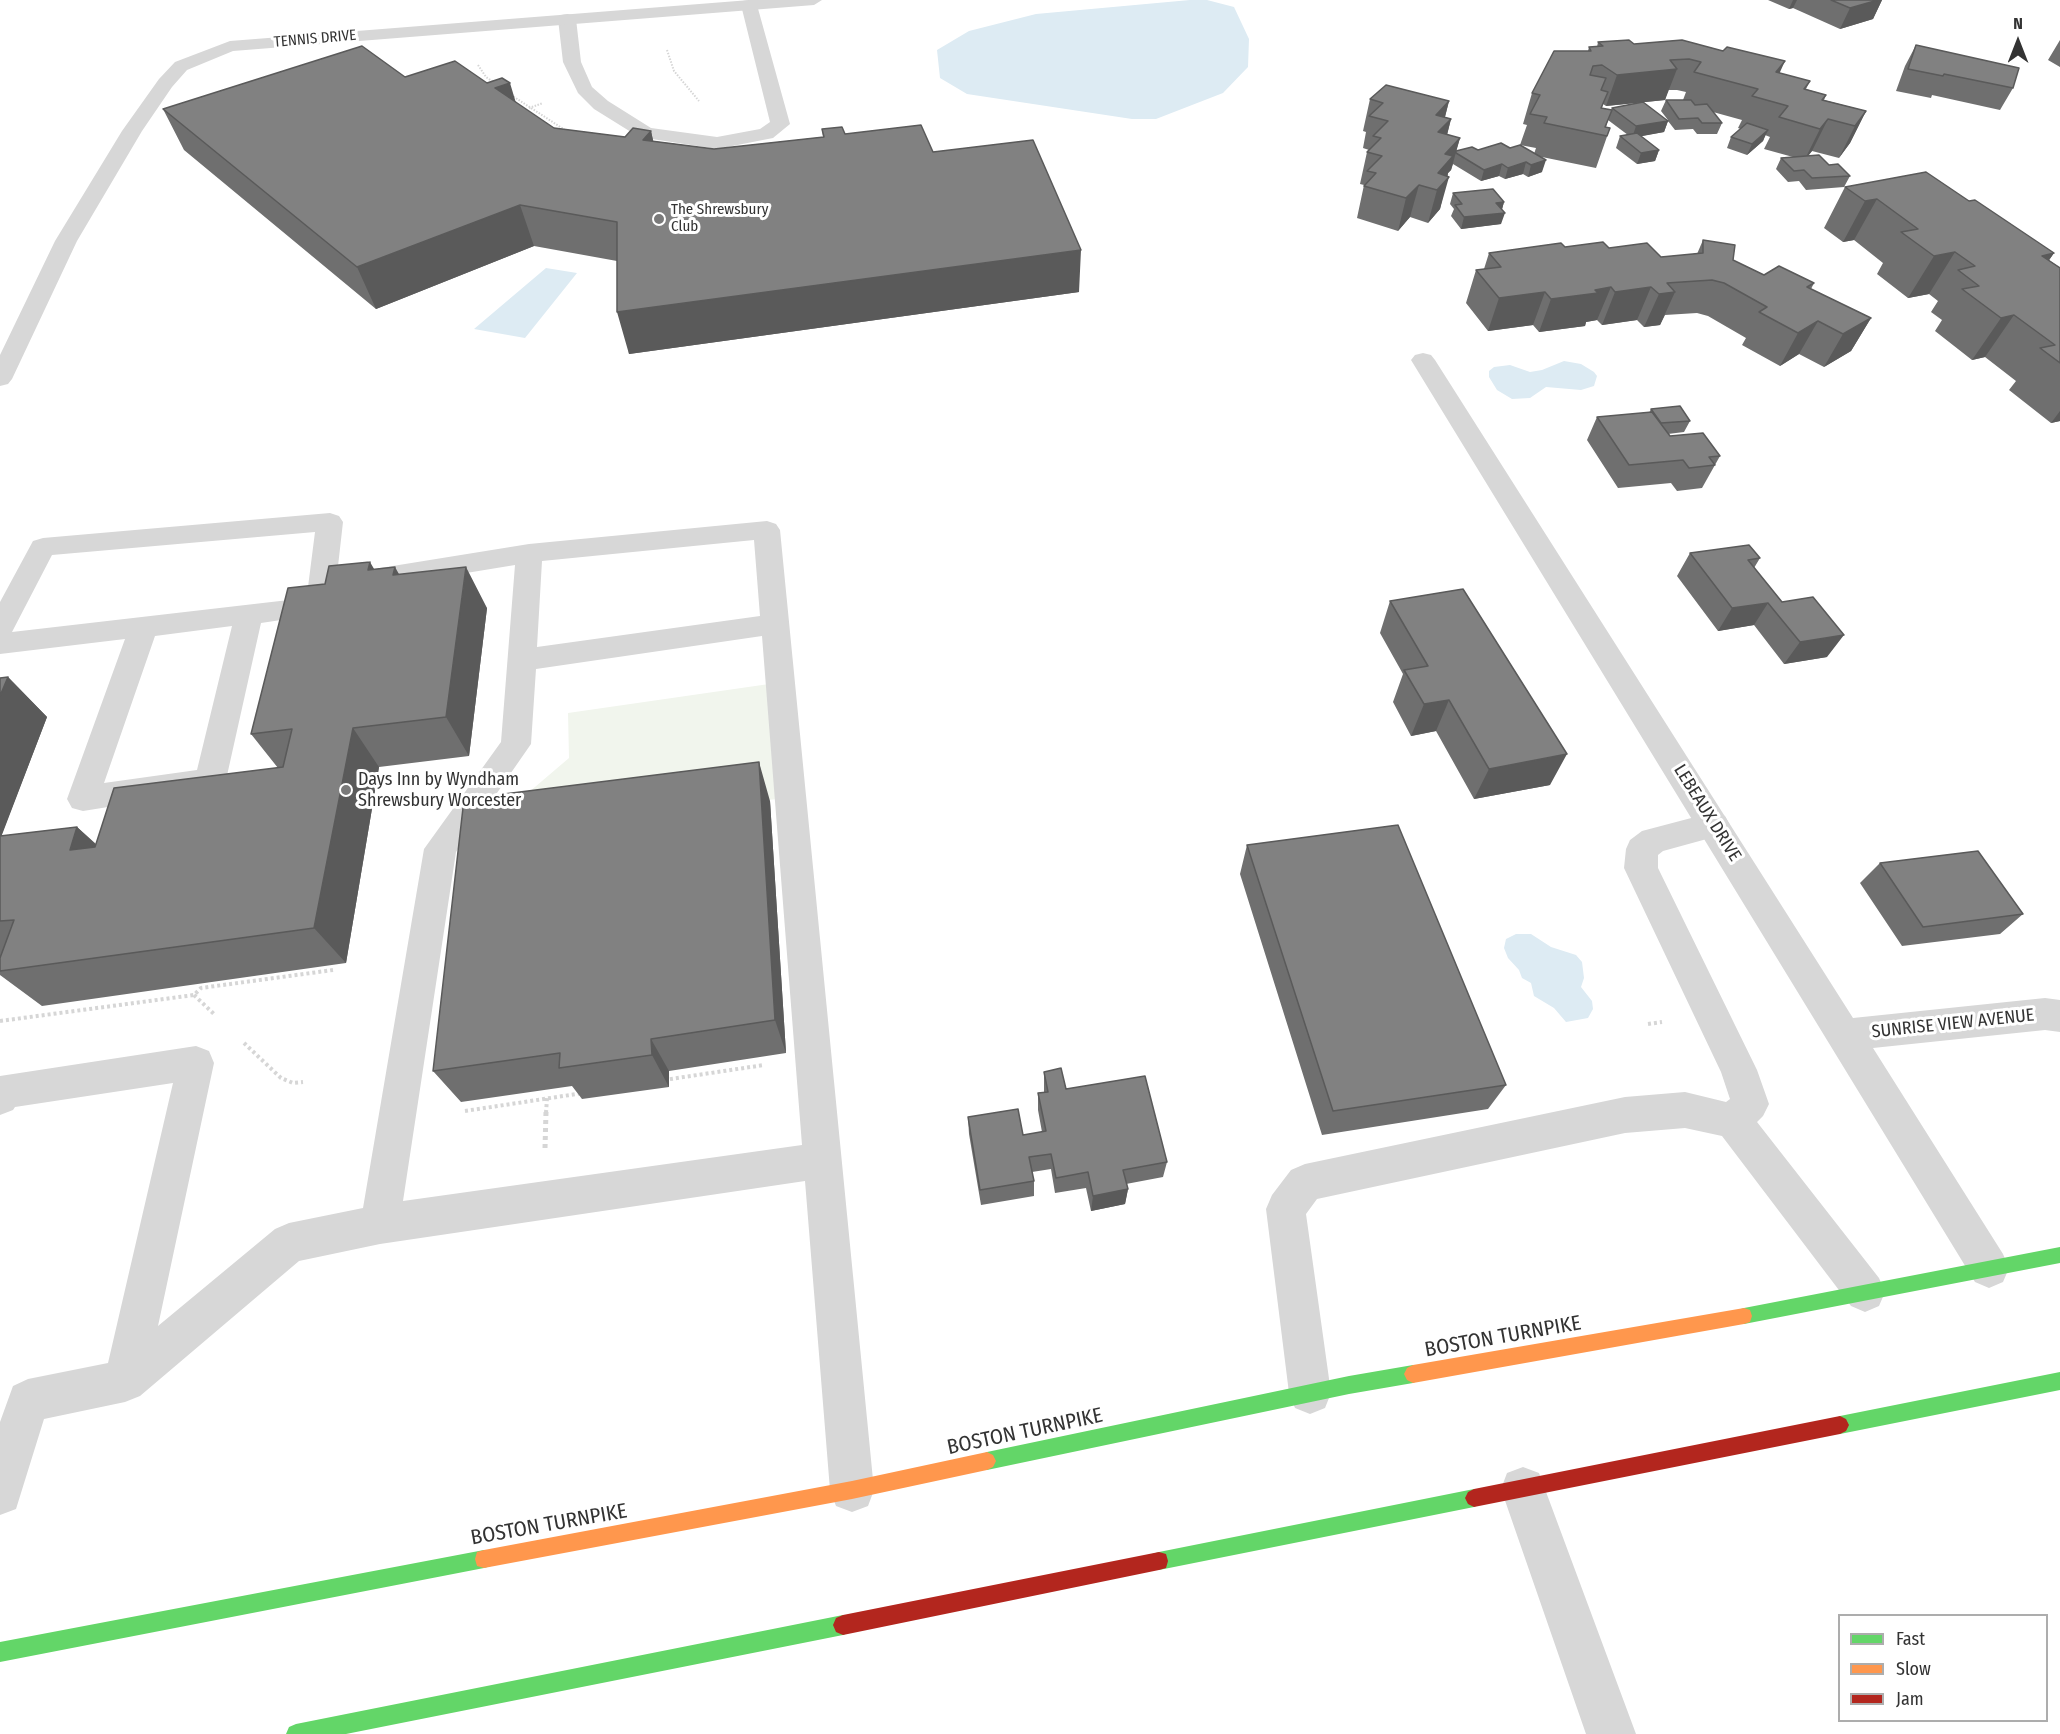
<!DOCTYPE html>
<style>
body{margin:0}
#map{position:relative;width:2060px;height:1734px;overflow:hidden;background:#fff;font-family:"Fira Sans Condensed",sans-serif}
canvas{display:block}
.legend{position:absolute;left:1838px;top:1614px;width:210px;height:108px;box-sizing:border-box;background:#fff;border:2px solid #adadad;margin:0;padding:8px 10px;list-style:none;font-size:18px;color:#333}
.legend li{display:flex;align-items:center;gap:12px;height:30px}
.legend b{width:30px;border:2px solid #adadad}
.north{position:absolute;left:1988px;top:12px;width:60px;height:60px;-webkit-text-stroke:4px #fff;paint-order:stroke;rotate:0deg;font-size:16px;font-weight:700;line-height:24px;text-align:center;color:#333}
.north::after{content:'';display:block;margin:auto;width:21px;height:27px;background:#333;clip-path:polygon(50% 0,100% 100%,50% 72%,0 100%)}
</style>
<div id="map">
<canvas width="2060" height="1734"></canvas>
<ul class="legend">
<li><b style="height:8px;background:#63d668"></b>Fast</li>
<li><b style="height:8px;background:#ff974d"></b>Slow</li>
<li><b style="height:8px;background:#b3261e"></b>Jam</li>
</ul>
<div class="north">N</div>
</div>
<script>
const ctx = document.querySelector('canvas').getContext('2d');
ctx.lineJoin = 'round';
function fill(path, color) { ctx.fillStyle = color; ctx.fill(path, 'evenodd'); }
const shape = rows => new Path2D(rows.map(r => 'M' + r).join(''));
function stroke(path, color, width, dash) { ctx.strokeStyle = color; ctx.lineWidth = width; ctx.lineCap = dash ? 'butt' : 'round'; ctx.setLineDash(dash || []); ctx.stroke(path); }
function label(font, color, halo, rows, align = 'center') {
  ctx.font = font + ' "Fira Sans Condensed",sans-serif'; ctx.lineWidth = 6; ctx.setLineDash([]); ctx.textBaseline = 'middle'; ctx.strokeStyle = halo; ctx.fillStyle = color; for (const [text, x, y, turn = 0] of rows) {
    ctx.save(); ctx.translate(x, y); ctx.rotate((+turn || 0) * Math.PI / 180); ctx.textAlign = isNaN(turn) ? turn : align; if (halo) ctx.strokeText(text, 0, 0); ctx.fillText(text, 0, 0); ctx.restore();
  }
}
const green = shape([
 [769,684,778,799,488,827,569,758,568,713]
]);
const water = shape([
 [1190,0,1207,0,1234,7,1249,39,1248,67,1223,93,1156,119,1132,119,967,94,940,78,937,50,969,31,1036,14],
 [546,268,577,273,525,338,474,329],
 [1564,361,1581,364,1594,372,1597,376,1594,386,1581,390,1546,387,1530,398,1512,399,1497,390,1489,377,1489,371,1494,367,1510,365,1530,372,1542,370],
 [1516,934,1531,934,1551,947,1576,955,1582,962,1584,978,1581,987,1592,1001,1593,1009,1588,1018,1566,1022,1554,1008,1534,996,1531,983,1522,978,1519,970,1508,958,1504,948,1506,939]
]);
const pathFar2 = shape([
 [667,50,674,71,699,101],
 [478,65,486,77,495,83],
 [511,95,565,130],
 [529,108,543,103]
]);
const pathFar1 = shape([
 [194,995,215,1015],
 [0,1021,194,995,201,988,333,970],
 [1648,1024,1662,1022],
 [244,1043,281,1078,293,1083,303,1082],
 [664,1080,764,1065],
 [465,1111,583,1093],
 [546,1113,547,1098]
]);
const path = shape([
 [545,1148,546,1112]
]);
const lane = shape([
 [749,0,757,5,790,124,773,138,717,149,639,137,594,109,578,93,563,62,558,19,561,15,567,14,573,15,576,19,581,62,592,87,608,101,651,128,717,137,760,129,770,122,741,5,743,1,749,0],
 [330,513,339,516,343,522,337,575,529,544,767,521,776,524,780,530,874,1490,868,1506,852,1512,836,1506,830,1490,805,1181,380,1244,299,1261,140,1396,125,1402,44,1419,16,1509,0,1515,0,1422,13,1386,28,1379,108,1363,173,1083,15,1107,13,1110,0,1115,0,1076,196,1046,209,1051,214,1063,158,1326,275,1229,289,1223,363,1208,424,849,501,742,515,565,332,595,334,598,328,613,261,623,226,780,221,789,83,811,72,808,67,799,125,639,0,654,0,602,33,541,43,538,330,513],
 [315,532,308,587,311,591,306,598,12,632,52,555,315,532],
 [754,540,760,616,537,647,542,561,754,540],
 [232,626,197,770,104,783,155,636,232,626],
 [762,636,802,1145,403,1201,456,852,531,744,536,669,762,636],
 [1714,812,1725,816,1730,825,1725,834,1663,851,1658,855,1658,868,1757,1070,1769,1104,1763,1116,1757,1122,1879,1278,1885,1292,1879,1306,1865,1312,1851,1306,1722,1136,1685,1128,1625,1133,1317,1199,1306,1214,1331,1393,1325,1408,1310,1414,1295,1408,1289,1393,1266,1209,1272,1195,1291,1170,1305,1164,1625,1097,1685,1092,1726,1102,1730,1099,1721,1072,1624,868,1626,849,1630,840,1642,831,1714,812],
 [1523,1467,1539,1473,1636,1734,1586,1734,1501,1489,1507,1473,1523,1467]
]);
const street = shape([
 [750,0,822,0,814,5,233,51,187,70,172,87,142,131,77,241,12,379,8,384,0,386,0,355,55,241,122,131,159,79,175,62,230,41,750,0],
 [1423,353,1431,355,1435,360,1853,1018,2045,998,2060,1000,2060,1032,2045,1030,1873,1048,2003,1254,2009,1268,2003,1282,1989,1288,1975,1282,1411,360,1415,355,1423,353]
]);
const fast = shape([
 [2060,1247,2060,1263,1744,1324,1738,1322,1736,1316,1738,1310,1744,1308,2060,1247],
 [1413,1365,1419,1368,1422,1374,1419,1380,1413,1383,1349,1394,987,1470,981,1467,978,1461,981,1455,987,1452,1349,1376,1413,1365],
 [2060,1372,2060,1390,1840,1434,1834,1431,1831,1425,1834,1419,1840,1416,2060,1372],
 [1474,1489,1480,1492,1483,1498,1480,1504,1474,1507,1159,1570,1152,1568,1150,1561,1152,1554,1159,1552,1474,1489],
 [484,1550,491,1552,493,1559,491,1566,484,1568,0,1662,0,1642,484,1550],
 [843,1615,850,1618,853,1625,850,1632,843,1635,346,1734,286,1734,289,1727,296,1724,843,1615]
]);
const slow = shape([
 [1744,1308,1750,1310,1752,1316,1750,1322,1744,1324,1413,1383,1407,1380,1404,1374,1407,1368,1413,1365,1744,1308],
 [987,1452,993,1455,996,1461,993,1467,987,1470,852,1499,484,1568,477,1566,475,1559,477,1552,484,1550,852,1481,987,1452]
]);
const jam = shape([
 [1840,1416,1846,1419,1849,1425,1846,1431,1840,1434,1474,1507,1468,1504,1465,1498,1468,1492,1474,1489,1840,1416],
 [1159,1552,1166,1554,1168,1561,1166,1568,1159,1570,843,1635,836,1632,833,1625,836,1618,843,1615,1159,1552]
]);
const wall = shape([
 [1768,0,1882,0,1873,19,1840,29,1793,8,1789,9],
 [2060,40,2060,67,2048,60],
 [1598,42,1634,44,1779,73,1810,81,1806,89,1826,95,1824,100,1866,111,1850,143,1839,158,1812,151,1808,156,1829,165,1850,176,1844,187,1806,190,1799,181,1788,182,1776,169,1781,158,1793,157,1764,149,1770,137,1765,135,1763,141,1747,155,1727,148,1731,137,1741,129,1738,128,1742,120,1713,112,1722,123,1717,134,1697,134,1693,129,1675,130,1668,121,1664,132,1641,136,1659,150,1655,161,1637,164,1616,148,1620,136,1628,135,1608,120,1606,127,1610,128,1596,168,1537,156,1542,172,1528,177,1523,174,1505,179,1499,176,1481,181,1453,164,1451,170,1448,173,1440,209,1428,223,1410,217,1398,231,1357,218,1364,185,1360,184,1367,152,1369,150,1363,148,1366,132,1363,131,1370,99,1449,101,1445,117,1451,119,1447,135,1460,138,1456,151,1510,148,1534,154,1536,148,1520,145,1527,125,1523,124,1532,93,1588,51,1589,47,1597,47],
 [1668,90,1677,90,1686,92,1683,100,1666,100,1661,111,1668,120,1612,108,1611,110,1602,108,1603,104,1606,106,1665,100],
 [1916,45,2013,88,2000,110,1932,95,1931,98,1896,91,1905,66],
 [405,77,515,102,554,128,625,137,651,131,653,141,714,149,823,137,822,129,933,152,1079,292,629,354,617,261,534,246,376,309,184,150,163,109],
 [1845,187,1969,201,2054,253,2049,260,2060,268,2060,421,2051,423,2009,390,2016,381,1985,357,1972,360,1935,331,1942,320,1931,312,1938,301,1929,294,1908,298,1877,274,1883,263,1854,240,1843,242,1824,228],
 [1453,193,1504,202,1502,209,1501,224,1461,229,1451,216,1454,209,1450,204],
 [1703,240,1733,260,1764,275,1814,283,1811,289,1871,318,1851,351,1824,367,1799,354,1780,366,1742,345,1746,338,1708,316,1697,313,1665,315,1660,325,1644,327,1637,320,1602,325,1597,320,1586,322,1585,326,1539,332,1533,325,1488,331,1466,303,1476,270,1484,269,1489,253,1565,247,1609,248,1661,257,1697,254],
 [1651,409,1690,421,1684,432,1668,434,1670,436,1720,456,1702,488,1677,491,1671,483,1618,488,1587,440,1597,417,1649,413],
 [1690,553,1760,558,1754,568,1827,657,1784,664,1754,625,1718,631,1677,576],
 [374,569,399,574,487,608,469,756,379,767,346,963,42,1006,0,975,0,678,8,677,47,717,1,836,77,827,96,844,278,768,251,734,325,584],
 [1390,601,1550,785,1474,799,1436,731,1411,736,1393,702,1403,674,1380,633],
 [770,801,786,1053,669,1071,669,1087,582,1099,572,1086,461,1102,433,1071],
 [1247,845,1506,1085,1488,1109,1322,1135,1240,874],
 [1880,863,2023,914,2000,934,1902,946,1860,883],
 [1044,1072,1066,1089,1167,1162,1163,1177,1126,1184,1128,1189,1125,1204,1091,1211,1086,1188,1055,1193,1051,1169,1032,1172,1034,1181,1034,1196,981,1205,969,1134,968,1117,1023,1135,1042,1132,1038,1110,1038,1093,1044,1093]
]);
const shadedWall = shape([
 [1793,0,1797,0,1793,8,1789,9],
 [1878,0,1882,0,1873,19,1840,29,1850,8],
 [1785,61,1771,92,1776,72],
 [1677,69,1665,100,1606,106,1617,75],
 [510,83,522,123,495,88],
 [1449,101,1442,128,1451,119,1443,150,1430,164,1436,115],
 [1866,111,1850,143,1839,158,1855,126],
 [1828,119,1812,151,1804,161,1820,129],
 [1668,121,1664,132,1632,138,1636,126],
 [1768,130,1763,141,1747,155,1752,144],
 [651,131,660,171,643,140],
 [1460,138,1451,170,1448,173,1447,179,1449,177,1440,209,1428,223,1437,190,1438,173,1445,154],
 [1659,150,1655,161,1637,164,1641,153],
 [1546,160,1542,172,1528,177,1531,165],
 [1526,162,1523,174,1505,179,1508,168],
 [1502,164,1499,176,1481,181,1484,170],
 [1419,185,1410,217,1398,231,1406,198],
 [1877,199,1854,240,1843,242,1865,201],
 [1504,202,1501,213,1496,203],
 [520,205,534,246,376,309,357,267],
 [1505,213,1501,224,1461,229,1464,217],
 [1081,250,1079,292,629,354,617,312],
 [1955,252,1929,294,1908,298,1934,256],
 [2054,253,2025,295,2042,256],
 [1611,287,1597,320,1586,322,1585,326,1539,332,1551,299,1595,290],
 [1651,287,1637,320,1602,325,1615,292],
 [1545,292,1533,325,1488,331,1499,298],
 [1675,292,1660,325,1644,327,1659,294],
 [2014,315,1985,357,1972,360,2001,318],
 [1871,318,1851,351,1824,367,1843,334],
 [1818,321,1799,354,1780,366,1798,333],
 [2060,411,2060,421,2051,423],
 [370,562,394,603,368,570],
 [395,567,418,608,393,575],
 [466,567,487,608,469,756,446,717],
 [1768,603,1754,625,1718,631,1732,608],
 [1844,635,1827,657,1784,664,1800,642],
 [8,677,47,717,0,840,0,696],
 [1449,700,1436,731,1411,736,1424,704],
 [353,728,379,767,346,963,314,928],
 [1567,754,1550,785,1474,799,1489,769],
 [759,762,770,801,786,1053,775,1020],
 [77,827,117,864,70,850],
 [651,1039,669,1071,669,1087,652,1055],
 [1128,1189,1125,1204,1091,1211,1093,1196]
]);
const building = shape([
 [1831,0,1878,0,1850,8,1831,0],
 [1629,40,1634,44,1682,40,1723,51,1727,47,1785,61,1776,72,1810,81,1804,89,1826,95,1822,100,1866,111,1855,126,1828,119,1820,129,1779,117,1788,106,1752,96,1758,89,1694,72,1701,62,1689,59,1670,60,1677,69,1617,75,1602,65,1593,66,1590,75,1606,78,1601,90,1608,92,1601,108,1612,110,1605,127,1610,128,1607,136,1544,123,1547,117,1530,114,1540,95,1532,93,1554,51,1591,51,1589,47,1603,46,1598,42,1629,40],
 [1916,45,2019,68,2013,88,1944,74,1943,76,1908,69,1916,45],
 [362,46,405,77,455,61,487,83,502,78,510,83,495,88,554,128,625,137,633,128,651,131,643,140,714,149,824,137,822,129,842,127,845,134,921,125,933,152,1033,140,1081,250,617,312,617,222,520,205,357,267,163,109,362,46],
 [1386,85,1449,101,1436,115,1451,119,1438,132,1460,138,1445,154,1453,156,1438,173,1449,177,1437,190,1419,185,1406,198,1364,186,1376,173,1367,171,1382,156,1367,152,1381,138,1373,136,1388,121,1369,116,1383,103,1370,99,1386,85],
 [1666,100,1691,100,1695,105,1707,104,1722,123,1702,123,1698,118,1679,119,1666,100],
 [1643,102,1668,121,1636,126,1612,108,1643,102],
 [1747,123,1768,130,1752,144,1731,137,1747,123],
 [1637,133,1659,150,1641,153,1620,136,1637,133],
 [1501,143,1510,148,1520,145,1546,160,1531,165,1526,162,1508,168,1502,164,1484,170,1456,153,1456,151,1472,147,1478,150,1501,143],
 [1819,155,1829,165,1838,164,1850,176,1812,178,1804,170,1794,171,1781,158,1819,155],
 [1926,172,1969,201,1975,200,2054,253,2042,256,2060,268,2060,363,2040,348,2055,345,2014,315,2001,318,1962,289,1979,286,1958,270,1975,266,1955,252,1934,256,1901,232,1918,229,1877,199,1865,201,1845,187,1926,172],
 [1493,189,1504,202,1496,203,1505,213,1464,217,1455,205,1462,204,1453,193,1493,189],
 [1703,240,1735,245,1733,260,1764,275,1779,266,1814,283,1807,287,1871,318,1843,334,1818,321,1798,333,1759,312,1767,307,1724,283,1712,280,1667,283,1675,292,1659,294,1651,287,1615,292,1611,287,1595,290,1598,293,1551,299,1545,292,1499,298,1476,270,1501,267,1489,253,1561,243,1565,247,1603,242,1609,248,1647,243,1661,257,1703,253,1703,240],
 [1680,406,1690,421,1661,423,1651,409,1680,406],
 [1652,412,1670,436,1703,433,1720,456,1709,457,1715,465,1689,468,1683,460,1629,465,1597,417,1652,412],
 [1749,545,1760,558,1748,560,1782,602,1813,597,1844,635,1800,642,1768,603,1732,608,1690,553,1749,545],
 [370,562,368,570,395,567,393,575,466,567,446,717,353,728,314,928,0,971,0,958,14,920,0,921,0,836,77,827,70,850,95,847,114,788,283,767,292,729,251,734,288,588,325,584,329,566,370,562],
 [1463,589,1567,754,1489,769,1449,700,1424,704,1404,670,1428,666,1390,601,1463,589],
 [8,677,0,696,0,678,8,677],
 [759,762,775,1020,651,1039,652,1055,559,1068,560,1053,433,1071,464,799,759,762],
 [1398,825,1506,1085,1333,1111,1247,845,1398,825],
 [1978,851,2023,914,1923,927,1880,863,1978,851],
 [1061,1068,1066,1089,1145,1076,1167,1162,1123,1170,1128,1189,1093,1196,1088,1172,1056,1178,1051,1154,1029,1157,1034,1181,980,1190,968,1117,1018,1109,1023,1135,1046,1131,1038,1093,1048,1092,1044,1072,1061,1068]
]);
const markers = [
 [659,219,6,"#7a7a7a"],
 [346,790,6,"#7a7a7a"]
];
const farStreetnames = [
 ["TENNIS DRIVE",315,39,-5]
];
const farPoinames = [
 ["The Shrewsbury",671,210],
 ["Club",671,227]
];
const poiNames = [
 ["Days Inn by Wyndham",358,780],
 ["Shrewsbury Worcester",358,801]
];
const streetNames = [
 ["LEBEAUX DRIVE",1707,813,58],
 ["SUNRISE VIEW AVENUE",1953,1024,-6]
];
const nearStreetnames = [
 ["BOSTON TURNPIKE",1503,1337,-10],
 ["BOSTON TURNPIKE",1025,1432,-12],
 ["BOSTON TURNPIKE",549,1525,-10]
];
fill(green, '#f1f5ed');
fill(water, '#ddebf3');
stroke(pathFar2, '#d6d6d6', 2, [1.5, 1.5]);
stroke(pathFar1, '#d6d6d6', 4, [3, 3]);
stroke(path, '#d6d6d6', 5, [4, 4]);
fill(lane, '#d7d7d7');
fill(street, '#d7d7d7');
fill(fast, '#63d668');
fill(slow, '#ff974d');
fill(jam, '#b3261e');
fill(wall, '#6f6f6f');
fill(shadedWall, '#5a5a5a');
fill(building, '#818181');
stroke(building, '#5a5a5a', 1.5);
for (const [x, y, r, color] of markers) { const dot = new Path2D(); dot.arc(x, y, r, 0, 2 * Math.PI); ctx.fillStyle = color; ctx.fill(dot); stroke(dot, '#fff', 2); }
label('15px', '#333', '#fff', farStreetnames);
label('15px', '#333', '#fff', farPoinames, 'left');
label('18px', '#333', '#fff', poiNames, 'left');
label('18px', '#333', '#fff', streetNames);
label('21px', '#333', '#fff', nearStreetnames);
</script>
